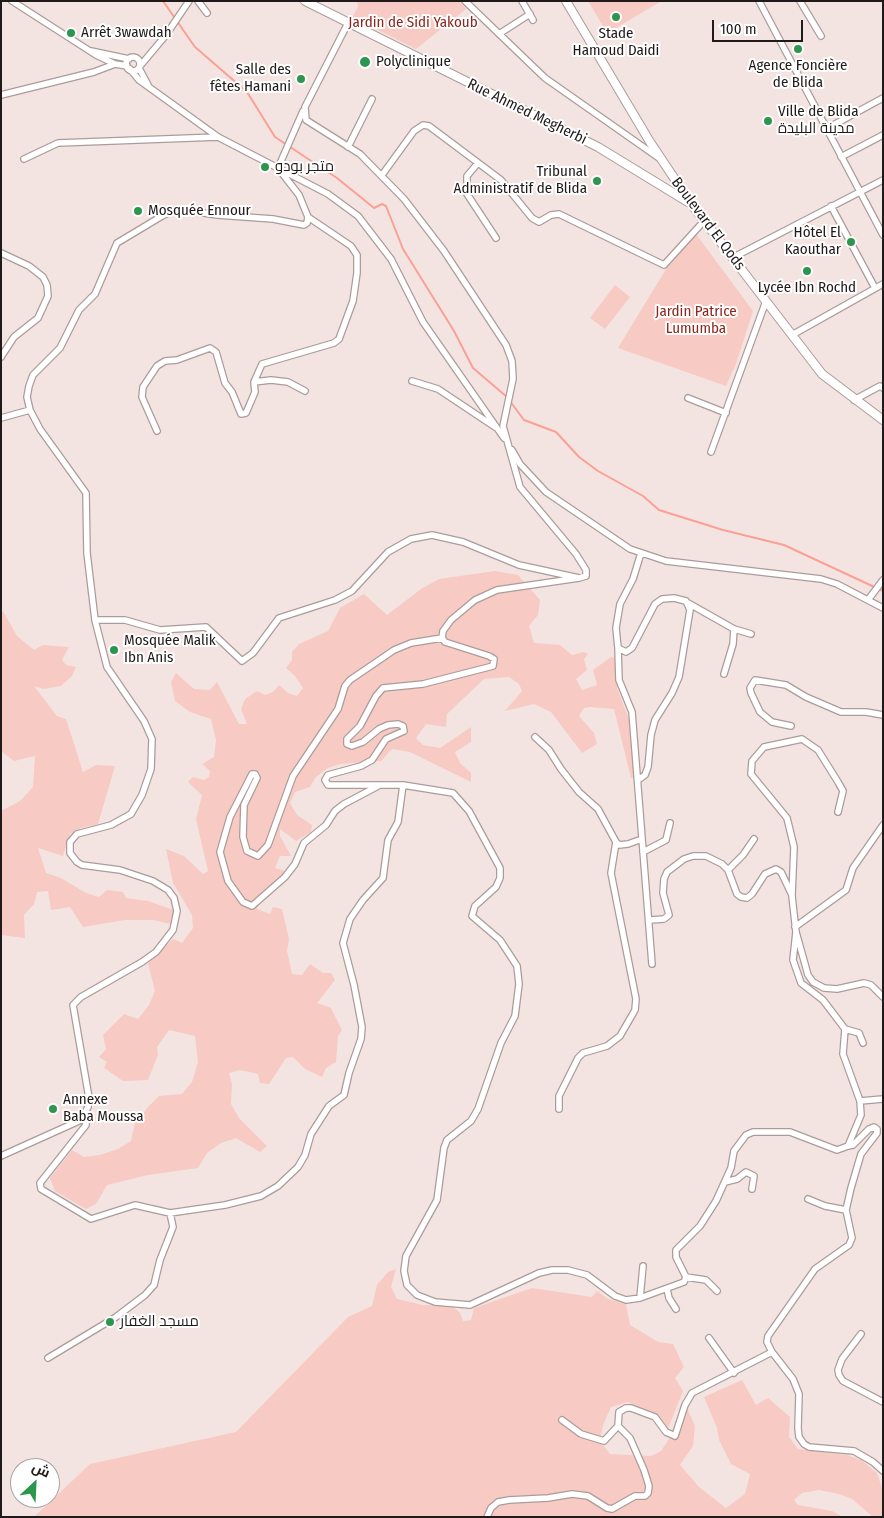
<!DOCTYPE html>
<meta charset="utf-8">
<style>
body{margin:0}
#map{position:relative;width:884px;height:1518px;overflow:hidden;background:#f4e4e1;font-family:"Fira Sans Condensed",Cairo,sans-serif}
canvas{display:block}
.frame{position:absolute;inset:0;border:2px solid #201b1a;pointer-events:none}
.north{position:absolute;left:10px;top:1458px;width:50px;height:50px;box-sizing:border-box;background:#fff;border:1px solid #a6a4a3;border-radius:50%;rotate:25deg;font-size:14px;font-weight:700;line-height:20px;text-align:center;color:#201b1a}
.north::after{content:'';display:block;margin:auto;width:18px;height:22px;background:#2c964e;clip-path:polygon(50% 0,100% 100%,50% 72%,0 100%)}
.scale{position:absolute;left:712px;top:20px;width:91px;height:22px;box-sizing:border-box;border:2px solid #201b1a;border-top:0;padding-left:6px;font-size:15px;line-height:18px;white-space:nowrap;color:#201b1a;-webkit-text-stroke:4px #fff;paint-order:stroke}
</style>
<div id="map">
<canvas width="884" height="1518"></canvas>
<div class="frame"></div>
<div class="north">ش</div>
<div class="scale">100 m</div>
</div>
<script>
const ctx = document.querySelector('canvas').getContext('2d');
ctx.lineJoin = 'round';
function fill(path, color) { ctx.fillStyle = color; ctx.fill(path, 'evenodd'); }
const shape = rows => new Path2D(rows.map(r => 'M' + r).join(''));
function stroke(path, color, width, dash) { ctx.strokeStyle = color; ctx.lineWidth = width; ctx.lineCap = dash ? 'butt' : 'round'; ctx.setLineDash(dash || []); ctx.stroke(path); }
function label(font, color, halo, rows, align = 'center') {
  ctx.font = font + ' "Fira Sans Condensed",Cairo,sans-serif'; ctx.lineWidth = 4; ctx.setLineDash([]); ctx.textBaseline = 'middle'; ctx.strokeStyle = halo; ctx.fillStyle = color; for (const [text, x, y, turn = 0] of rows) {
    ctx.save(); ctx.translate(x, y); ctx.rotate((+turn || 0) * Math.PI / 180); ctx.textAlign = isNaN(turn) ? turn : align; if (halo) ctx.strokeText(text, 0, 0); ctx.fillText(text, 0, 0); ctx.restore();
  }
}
const green = shape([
 [357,1,459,1,466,9,416,49,352,17,358,7],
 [588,1,662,1,607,33],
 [696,234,753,311,736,364,726,386,618,348,666,269],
 [615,285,630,297,605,329,590,318],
 [495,571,518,575,540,600,538,615,529,626,534,643,560,645,572,655,584,652,588,654,584,659,587,670,576,679,582,690,597,685,593,670,611,657,617,659,617,688,632,727,634,777,631,778,614,709,590,707,584,708,579,716,594,733,597,744,582,753,551,712,534,704,505,711,522,691,519,684,509,677,484,679,447,714,446,727,426,724,416,738,423,745,440,748,471,727,471,742,455,752,460,763,471,773,471,782,410,752,392,749,381,761,340,764,328,768,316,777,310,787,295,792,290,803,297,815,312,825,311,832,296,841,280,829,280,836,291,856,280,856,275,868,285,871,277,886,266,891,257,909,270,914,273,907,282,909,289,939,287,951,292,974,302,975,310,964,323,973,331,973,335,980,317,1003,331,1008,342,1030,338,1036,336,1062,326,1068,322,1077,305,1069,293,1057,286,1058,269,1084,260,1083,258,1074,240,1070,229,1073,232,1084,231,1104,239,1118,267,1146,260,1152,236,1138,221,1143,207,1153,198,1168,148,1175,107,1185,96,1204,86,1209,55,1191,50,1178,72,1150,84,1157,100,1155,118,1149,131,1141,135,1123,149,1106,159,1096,182,1094,192,1082,198,1062,195,1036,169,1030,157,1047,158,1055,148,1080,123,1081,104,1068,107,1062,99,1057,106,1049,103,1035,124,1014,138,1019,149,1005,155,991,148,963,173,939,182,943,193,928,192,915,173,883,166,849,184,856,203,874,208,871,196,819,202,795,188,782,193,777,204,780,209,777,210,771,202,764,214,757,216,740,211,719,190,712,175,701,171,682,176,673,194,689,210,690,217,682,239,724,247,724,241,709,245,699,257,691,265,695,273,692,279,685,288,693,297,696,303,688,295,676,286,668,292,660,292,652,299,644,328,631,340,608,364,594,387,615,421,589,439,579],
 [3,611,17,636,34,650,43,645,69,647,62,660,66,665,76,667,72,676,61,686,43,689,34,686,57,716,66,719,83,772,96,765,115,766,98,824,81,828,70,834,63,856,38,848,46,873,61,878,86,893,99,897,107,890,123,892,126,898,148,901,174,910,170,924,153,920,125,920,83,927,70,907,51,910,48,891,37,892,34,904,24,915,25,938,1,935,1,811,20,801,33,787,35,756,14,761,1,751,1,615],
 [396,1269,391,1287,397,1299,423,1305,452,1306,460,1313,463,1321,471,1320,474,1308,532,1288,592,1297,597,1291,608,1299,626,1304,630,1325,658,1342,673,1344,684,1367,675,1378,683,1391,667,1431,661,1431,657,1426,655,1416,628,1402,611,1407,603,1425,600,1441,610,1454,651,1456,661,1451,688,1410,695,1426,693,1446,680,1465,699,1487,726,1508,745,1494,750,1474,731,1464,719,1440,717,1428,704,1397,742,1380,756,1405,768,1398,790,1417,789,1437,798,1449,847,1455,861,1460,877,1473,883,1491,883,1517,873,1517,852,1499,839,1494,819,1490,802,1493,794,1500,798,1505,832,1511,843,1517,34,1517,90,1464,236,1432,348,1317,372,1306,377,1285,388,1272]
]);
const stream = shape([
 [163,1,195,47,247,92,275,137,337,178,374,208,382,204,386,206,403,249,454,331,473,368,507,397],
 [510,401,524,420,556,432,579,457,598,471,643,496,659,510,723,530,784,545,883,591]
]);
const minor = shape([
 [12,1,96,55,115,64,127,66],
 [198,1,207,13],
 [465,1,545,78,659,158],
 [522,1,533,20],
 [759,1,883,235],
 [800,1,821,36],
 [499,34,530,14],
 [91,51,129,59],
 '126 64a7 7 0 1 1 14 0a7 7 0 1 1-14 0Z',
 [140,66,166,35,189,1],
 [139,68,148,85],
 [130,69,139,80,218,137,328,194,358,216,391,259,423,322,504,438],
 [1,95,94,72,115,64],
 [826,129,883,98],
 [348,147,372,99],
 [841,157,883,135],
 [24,159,58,143,218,137],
 [478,163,467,176,467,194,496,238],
 [278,168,303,111],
 [382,175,414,131,423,125,429,126,501,180,532,218,539,222,551,215,559,214,664,265,704,221],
 [831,206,875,288],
 [1,253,29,266,43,277,47,285,48,296,38,318,14,337,1,357],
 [734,257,883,180],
 [792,335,883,284],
 [412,381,438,389,495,427],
 [254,382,271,380,288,382,305,391],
 [688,398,726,413],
 [854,400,880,386,883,388],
 [1,418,30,410],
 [157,431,142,397,143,387,157,366,165,361,177,360,210,348,216,352,225,383,232,392,241,414,246,413,255,392,254,382,262,364,334,343,339,339,353,301,357,273,357,255,351,246,308,217],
 [512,450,520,464,546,492,630,549,666,561,821,579,837,584,883,608],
 [711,452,766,301],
 [579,578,497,590,475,600,451,620,443,631,442,638,445,642,489,656,494,659,493,666,423,684,383,688,376,696,360,726,347,739,347,744,352,746,363,742,379,729,388,725,398,724,403,726,404,731,386,739,372,760,361,766,328,775,325,780,328,785,403,785,453,793,469,811,500,868,500,878,496,887,475,906,472,916,500,940,517,966,519,984,515,1016,501,1043,478,1109,471,1121,447,1140,444,1148,437,1200,406,1256,404,1271,407,1285,417,1295,435,1302,470,1305,539,1273,552,1270,568,1270,587,1275,615,1296,626,1300,640,1298,684,1282,686,1277,676,1257,676,1250,700,1226,716,1201,731,1168,734,1151,746,1135,753,1132,790,1132,837,1150,848,1146,861,1115,860,1101,843,1054,845,1029,823,1000,801,983,793,960,796,932],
 [868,600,883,580],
 [688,603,734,629,751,634],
 [95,620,125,620,160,630,206,627,242,661,253,653,279,618,335,600,352,591,388,552,411,539,432,535,463,542,519,565,579,578,586,576,586,570,576,554,520,487,503,426,513,379,512,361,506,345,444,251,404,199,360,154,306,120,305,107,348,23],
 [618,648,619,680,632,712,652,964],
 [724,674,733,644,734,629],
 [791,726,772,722,760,712,751,693,750,688,755,680,786,685,806,697,841,712,866,712,883,715],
 [535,737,549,750,561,769,579,792,598,809,616,842,619,845,628,844,642,839],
 [638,780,645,775,648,767,651,735,655,720,672,693,679,677,690,610,686,601,674,598,662,599,655,604,632,648,626,652,618,648,616,628,620,604,633,579,641,553],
 [378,786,344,804,335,811,326,825,304,843,295,864,285,877,252,906,243,902,228,881,220,852,230,817,252,774,255,774,257,778,244,805,243,837,247,851,258,856,268,845,293,776,338,709,345,686,350,680,394,650,411,643,442,638],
 [838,812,843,791,838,782,818,750,802,739,764,747,752,761,751,774,787,818,794,847,792,896,796,932,808,975,813,982,824,988,837,989,864,983,871,985,883,997],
 [643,852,666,840,670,823],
 [728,870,743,855,754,839],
 [650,920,664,919,669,915,663,893,664,879,667,872,684,859,693,856,706,856,722,864,728,870,737,894,741,897,747,898,752,894,765,874,776,869,781,872,792,895],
 [795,927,846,890,853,868,883,825],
 [845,1029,859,1033,863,1043],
 [860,1101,883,1099],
 [559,1109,559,1096,578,1058,583,1053,607,1046,620,1036,635,1010,636,999,611,873,616,842],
 [86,1114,86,1125,40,1183,41,1189,91,1219,135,1205,170,1213,225,1205,261,1196,278,1186,298,1167,305,1155,311,1134,329,1106,344,1095,349,1073,361,1039,362,1027,354,985,343,943,350,919,363,900,383,878,388,840,398,822,403,785],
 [1,1156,81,1120,88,1107,89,1098,73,1005,81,997,142,962,156,952,173,930,177,911,174,898,168,890,153,881,120,870,82,865,77,862,70,853,70,842,77,834,111,825,131,814,142,795,151,769,152,739,144,721,107,667,95,620,87,553,86,493,40,429,30,410,27,397,29,386,33,375,60,348,79,310,95,294,117,243,162,216,177,209,217,215,273,219,304,225,307,223,308,217,299,195,278,168],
 [725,1182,737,1179,746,1172,754,1176,752,1189],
 [808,1199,825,1206,846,1210],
 [686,1277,706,1280,717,1291],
 [667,1289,669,1298,676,1309],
 [640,1298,643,1266],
 [861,1334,842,1359,838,1370,839,1375,843,1381,883,1402],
 [709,1338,734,1373],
 [772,1352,793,1379,799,1394,798,1428,799,1437,804,1444,809,1447,854,1451,873,1462,883,1471],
 [48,1358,116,1317,145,1295,154,1285,160,1260,173,1227,170,1213],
 [562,1420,581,1434,604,1441,618,1426],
 [487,1517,491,1508,498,1502,509,1500,548,1498,572,1494,588,1496,607,1508,612,1509,635,1496,645,1496,648,1493,649,1486,644,1470,630,1438,618,1426,619,1412,626,1408,631,1408,655,1417,666,1432,675,1436,685,1405,692,1393,772,1352,767,1342,768,1336,815,1269,849,1245,852,1238,846,1210,851,1188,861,1154,877,1133,877,1129,874,1127,869,1129,853,1145,848,1146]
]);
const major = shape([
 [305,1,598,147,688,202],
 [566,1,650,142,692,205,822,374,883,420]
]);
const markers = [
 [616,17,5,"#2c964e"],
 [71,33,5,"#2c964e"],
 [798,49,5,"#2c964e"],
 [365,62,6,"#2c964e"],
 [301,79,5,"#2c964e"],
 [768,121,5,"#2c964e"],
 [265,167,5,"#2c964e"],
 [597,181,5,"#2c964e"],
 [138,211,5,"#2c964e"],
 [851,242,5,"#2c964e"],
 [807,271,5,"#2c964e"],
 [114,650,5,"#2c964e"],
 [53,1109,5,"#2c964e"],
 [110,1322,5,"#2c964e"]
];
const parkNames = [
 ["Jardin de Sidi Yakoub",413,23],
 ["Jardin Patrice",696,312],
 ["Lumumba",696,329]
];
const poiNames = [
 ["Arrêt 3wawdah",81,33],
 ["Stade",616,34,"center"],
 ["Hamoud Daidi",616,51,"center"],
 ["Polyclinique",376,62],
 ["Agence Foncière",798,66,"center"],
 ["de Blida",798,83,"center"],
 ["Salle des",291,70,"right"],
 ["fêtes Hamani",291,87,"right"],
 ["Ville de Blida",778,112],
 ["مدينة البليدة",778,129],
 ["متجر بودو",275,167],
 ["Tribunal",587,172,"right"],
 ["Administratif de Blida",587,189,"right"],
 ["Mosquée Ennour",148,211],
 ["Hôtel El",841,233,"right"],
 ["Kaouthar",841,250,"right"],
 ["Lycée Ibn Rochd",807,288,"center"],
 ["Mosquée Malik",124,641],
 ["Ibn Anis",124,658],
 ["Annexe",63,1100],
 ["Baba Moussa",63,1117],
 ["مسجد الغفار",120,1322]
];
const streetNames = [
 ["Rue Ahmed Megherbi",527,112,26],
 ["Boulevard El Qods",708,224,53]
];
fill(green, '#f7cac3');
stroke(stream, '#faa094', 2);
stroke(minor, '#ab9c9a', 8);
stroke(major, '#ab9c9a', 10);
stroke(minor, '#fff', 5.5);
stroke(major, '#fff', 8);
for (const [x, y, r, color] of markers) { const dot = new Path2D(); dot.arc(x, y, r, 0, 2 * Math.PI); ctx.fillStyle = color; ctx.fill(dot); stroke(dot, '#fff', 2); }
label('15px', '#8d261f', '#fff', parkNames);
label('15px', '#201b1a', '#fff', poiNames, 'left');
label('15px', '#201b1a', '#fff', streetNames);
</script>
